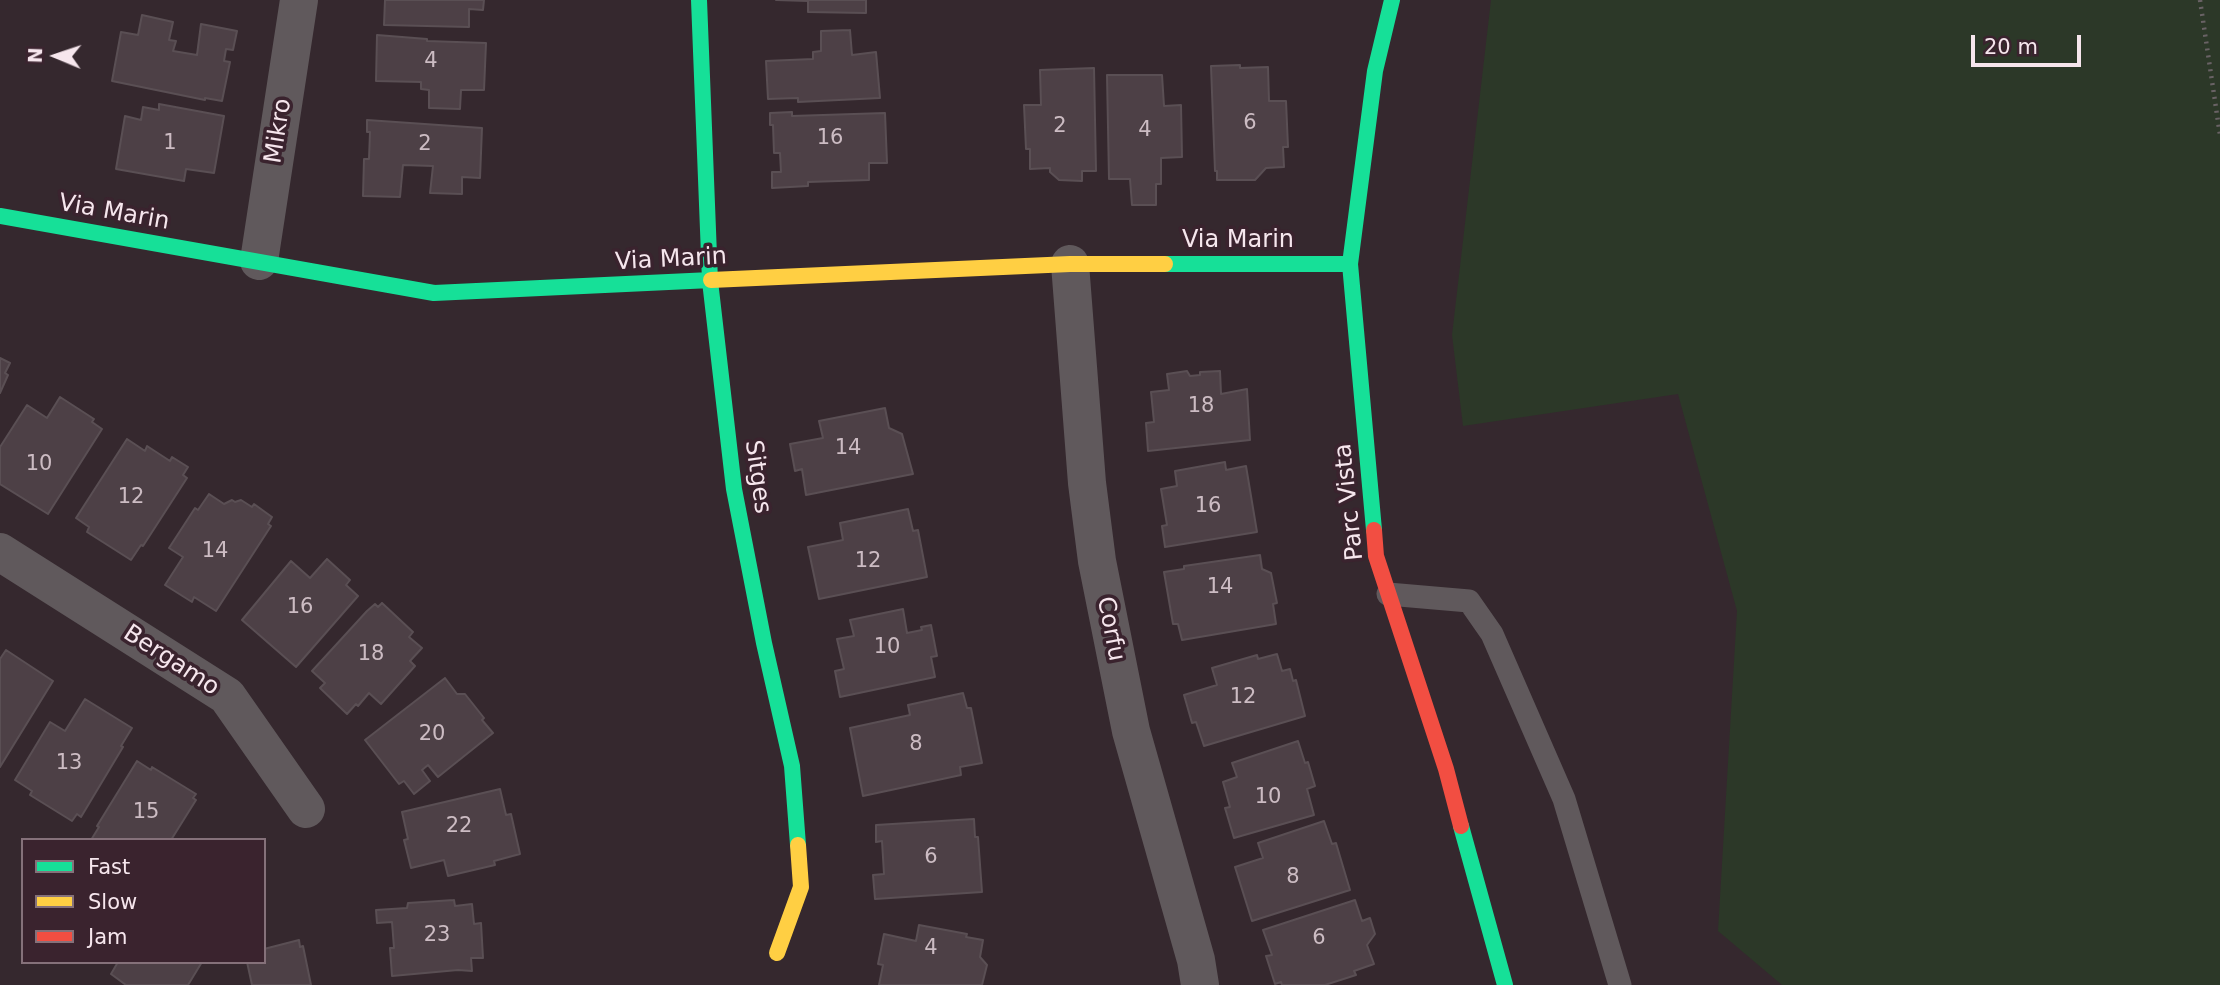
<!DOCTYPE html>
<style>
body{margin:0}
#map{position:relative;width:2220px;height:985px;overflow:hidden;background:#35282e;font-family:"DejaVu Sans",sans-serif}
canvas{display:block}
.legend{position:absolute;left:21px;top:838px;width:245px;height:126px;box-sizing:border-box;background:#3a232e;border:2px solid #85717a;margin:0;padding:9px 12px;list-style:none;font-size:21px;color:#f6e6ed}
.legend li{display:flex;align-items:center;gap:14px;height:35px}
.legend b{width:35px;border:2px solid #85717a}
.north{position:absolute;left:21px;top:21px;width:70px;height:70px;-webkit-text-stroke:5px #3a232e;paint-order:stroke;rotate:272deg;font-size:19px;font-weight:700;line-height:28px;text-align:center;color:#f6e6ed}
.north::after{content:'';display:block;margin:auto;width:24px;height:32px;background:#f6e6ed;clip-path:polygon(50% 0,100% 100%,50% 72%,0 100%)}
.scale{position:absolute;left:1971px;top:35px;width:110px;height:32px;box-sizing:border-box;border:4px solid #f6e6ed;border-top:0;padding-left:9px;font-size:21px;line-height:24px;white-space:nowrap;color:#f6e6ed;-webkit-text-stroke:5px #3a232e;paint-order:stroke}
</style>
<div id="map">
<canvas width="2220" height="985"></canvas>
<ul class="legend">
<li><b style="height:9px;background:#16e098"></b>Fast</li>
<li><b style="height:9px;background:#ffcf43"></b>Slow</li>
<li><b style="height:9px;background:#f24e42"></b>Jam</li>
</ul>
<div class="north">N</div>
<div class="scale">20 m</div>
</div>
<script>
const ctx = document.querySelector('canvas').getContext('2d');
ctx.lineJoin = 'round';
function fill(path, color) { ctx.fillStyle = color; ctx.fill(path, 'evenodd'); }
const shape = rows => new Path2D(rows.map(r => 'M' + r).join(''));
function stroke(path, color, width, dash) { ctx.strokeStyle = color; ctx.lineWidth = width; ctx.lineCap = dash ? 'butt' : 'round'; ctx.setLineDash(dash || []); ctx.stroke(path); }
function label(font, color, halo, rows, align = 'center') {
  ctx.font = font + ' "DejaVu Sans",sans-serif'; ctx.lineWidth = 7; ctx.setLineDash([]); ctx.textBaseline = 'middle'; ctx.strokeStyle = halo; ctx.fillStyle = color; for (const [text, x, y, turn = 0] of rows) {
    ctx.save(); ctx.translate(x, y); ctx.rotate((+turn || 0) * Math.PI / 180); ctx.textAlign = isNaN(turn) ? turn : align; if (halo) ctx.strokeText(text, 0, 0); ctx.fillText(text, 0, 0); ctx.restore();
  }
}
const green = shape([
 [1491,0,2220,0,2220,985,1782,985,1718,931,1737,611,1678,394,1463,426,1452,335]
]);
const building = shape([
 [385,0,484,0,483,10,469,9,469,27,384,25,385,0],
 [776,0,866,0,866,13,808,12,808,1,776,0],
 [142,15,173,22,169,40,176,41,173,51,197,55,201,24,237,31,233,50,226,49,224,61,230,62,222,101,205,98,205,100,112,81,121,32,138,35,142,15],
 [850,30,852,55,876,52,880,98,798,102,798,98,768,99,766,61,813,59,813,52,821,51,821,31,850,30],
 [377,35,427,39,427,41,486,43,484,90,461,90,460,109,429,108,429,90,421,89,421,82,376,81,377,35],
 [1240,65,1240,68,1268,67,1269,101,1286,101,1288,147,1283,147,1284,167,1266,168,1255,180,1217,180,1217,171,1215,171,1211,66,1240,65],
 [1094,68,1096,171,1082,171,1082,181,1059,180,1050,172,1050,168,1030,169,1030,149,1026,149,1024,105,1041,105,1040,70,1094,68],
 [1107,75,1162,75,1164,106,1181,105,1182,157,1161,158,1161,184,1156,184,1156,205,1132,205,1130,179,1109,179,1107,75],
 [159,104,224,116,214,173,186,169,184,181,116,169,125,116,141,120,143,107,159,110,159,104],
 [792,112,792,116,885,113,887,163,869,163,869,180,808,182,808,186,772,188,772,172,781,172,780,153,774,153,773,125,770,125,770,113,792,112],
 [367,120,482,128,480,178,462,177,462,194,430,193,433,166,403,165,400,197,363,196,364,159,369,159,370,132,367,132,367,120],
 [0,358,10,363,5,373,8,375,0,393,0,358],
 [1187,371,1190,376,1200,375,1200,372,1220,371,1221,394,1247,389,1250,440,1148,451,1146,423,1154,422,1151,392,1169,390,1167,374,1187,371],
 [60,397,94,419,92,422,102,429,48,514,0,484,0,447,27,405,47,418,60,397],
 [885,408,889,428,902,434,913,474,806,495,802,469,795,471,790,444,823,438,819,421,885,408],
 [127,439,145,451,147,446,170,461,172,457,188,467,183,475,187,478,143,546,141,545,131,560,87,532,89,527,76,518,127,439],
 [1225,462,1226,470,1246,466,1257,532,1165,547,1162,526,1167,525,1161,489,1177,486,1175,471,1225,462],
 [209,494,224,504,232,500,235,502,241,500,252,507,254,504,272,517,268,524,271,526,216,611,194,597,192,602,165,585,183,557,169,548,195,508,198,510,209,494],
 [908,509,913,531,918,530,927,577,819,599,808,547,843,540,840,523,908,509],
 [1260,555,1262,569,1271,573,1277,603,1273,604,1276,624,1182,640,1178,624,1173,624,1164,572,1184,569,1184,566,1260,555],
 [327,559,350,580,346,585,358,596,296,667,242,620,291,561,310,578,327,559],
 [382,603,413,632,409,637,422,648,410,661,415,666,381,704,369,693,358,706,356,704,347,714,320,688,325,683,312,671,367,611,375,604,378,607,382,603],
 [903,609,907,633,922,630,921,627,931,625,937,656,931,657,935,677,840,697,835,671,844,669,837,639,854,636,850,620,903,609],
 [6,650,53,681,0,767,0,659,6,650],
 [1277,654,1282,671,1290,669,1293,681,1296,680,1305,716,1204,746,1196,722,1192,723,1184,695,1217,685,1212,668,1257,655,1258,659,1277,654],
 [445,678,457,694,465,694,484,718,482,720,493,733,438,777,428,765,422,770,430,781,414,794,404,781,399,784,365,740,445,678],
 [963,693,967,708,971,708,982,763,960,767,961,775,863,796,850,728,910,715,908,705,963,693],
 [85,699,132,728,121,746,123,747,81,817,77,814,72,821,30,795,32,791,15,780,50,722,65,731,85,699],
 [1298,741,1305,763,1308,762,1315,786,1307,789,1314,815,1234,838,1225,808,1230,807,1223,782,1237,777,1232,763,1298,741],
 [137,761,151,770,152,767,196,794,193,798,196,800,171,840,91,840,99,827,97,826,137,761],
 [500,789,506,815,511,814,520,854,494,861,495,865,448,876,444,860,411,868,404,840,408,839,402,812,500,789],
 [974,819,975,837,978,837,982,892,875,899,873,875,884,874,882,841,876,842,876,825,974,819],
 [1324,821,1332,844,1336,843,1350,890,1252,921,1235,867,1263,858,1258,843,1324,821],
 [454,900,455,906,472,904,474,924,481,923,483,958,471,958,472,971,458,970,392,976,390,948,394,948,392,922,377,923,376,910,407,908,408,903,454,900],
 [1355,900,1362,921,1370,918,1375,934,1367,945,1374,964,1354,971,1356,975,1325,985,1282,985,1281,982,1275,984,1266,956,1272,955,1263,930,1355,900],
 [919,925,967,934,966,937,983,940,980,957,987,965,982,985,879,985,883,965,878,964,884,934,916,941,919,925],
 [299,940,300,947,303,946,311,985,252,985,247,962,264,962,264,949,299,940],
 [118,962,202,962,188,985,126,985,111,974,118,962]
]);
const path = shape([
 [2200,0,2220,135]
]);
const lane = shape([
 [1388,594,1469,601,1492,634,1564,799,1620,985]
]);
const street = shape([
 [259,261,299,0],
 [1070,264,1087,483,1097,561,1131,731,1196,960,1200,985],
 [0,552,227,696,306,809]
]);
const fast = shape([
 [699,0,710,281,734,489,764,643,792,766,798,845],
 [0,216,434,293,711,280],
 [1165,264,1350,264],
 [1374,530,1350,264,1375,71,1392,0],
 [1461,826,1505,985]
]);
const slow = shape([
 [711,280,1070,264,1165,264],
 [777,953,801,887,798,845]
]);
const jam = shape([
 [1374,530,1376,556,1446,769,1461,826]
]);
const numberNames = [
 ["4",431,62],
 ["6",1250,124],
 ["2",1060,127],
 ["4",1145,131],
 ["16",830,139],
 ["1",170,144],
 ["2",425,145],
 ["18",1201,407],
 ["14",848,449],
 ["10",39,465],
 ["12",131,498],
 ["16",1208,507],
 ["14",215,552],
 ["12",868,562],
 ["14",1220,588],
 ["16",300,608],
 ["10",887,648],
 ["18",371,655],
 ["12",1243,698],
 ["20",432,735],
 ["8",916,745],
 ["13",69,764],
 ["10",1268,798],
 ["15",146,813],
 ["22",459,827],
 ["6",931,858],
 ["8",1293,878],
 ["23",437,936],
 ["6",1319,939],
 ["4",931,949]
];
const streetNames = [
 ["Mikro",279,131,-81],
 ["Via Marin",114,213,10],
 ["Via Marin",1238,241],
 ["Via Marin",671,260,-3],
 ["Sitges",757,477,82],
 ["Parc Vista",1350,502,-96],
 ["Corfu",1110,629,79],
 ["Bergamo",171,661,33]
];
fill(green, '#2c3828');
fill(building, '#4d4046');
stroke(building, '#5a4f54', 2);
stroke(path, '#696265', 4.5, [2, 5]);
stroke(lane, '#60595c', 23);
stroke(street, '#60595c', 38);
stroke(fast, '#16e098', 16);
stroke(slow, '#ffcf43', 16);
stroke(jam, '#f24e42', 16);
label('21px', '#ccbcc3', null, numberNames);
label('24px', '#f6e6ed', '#3a232e', streetNames);
</script>
